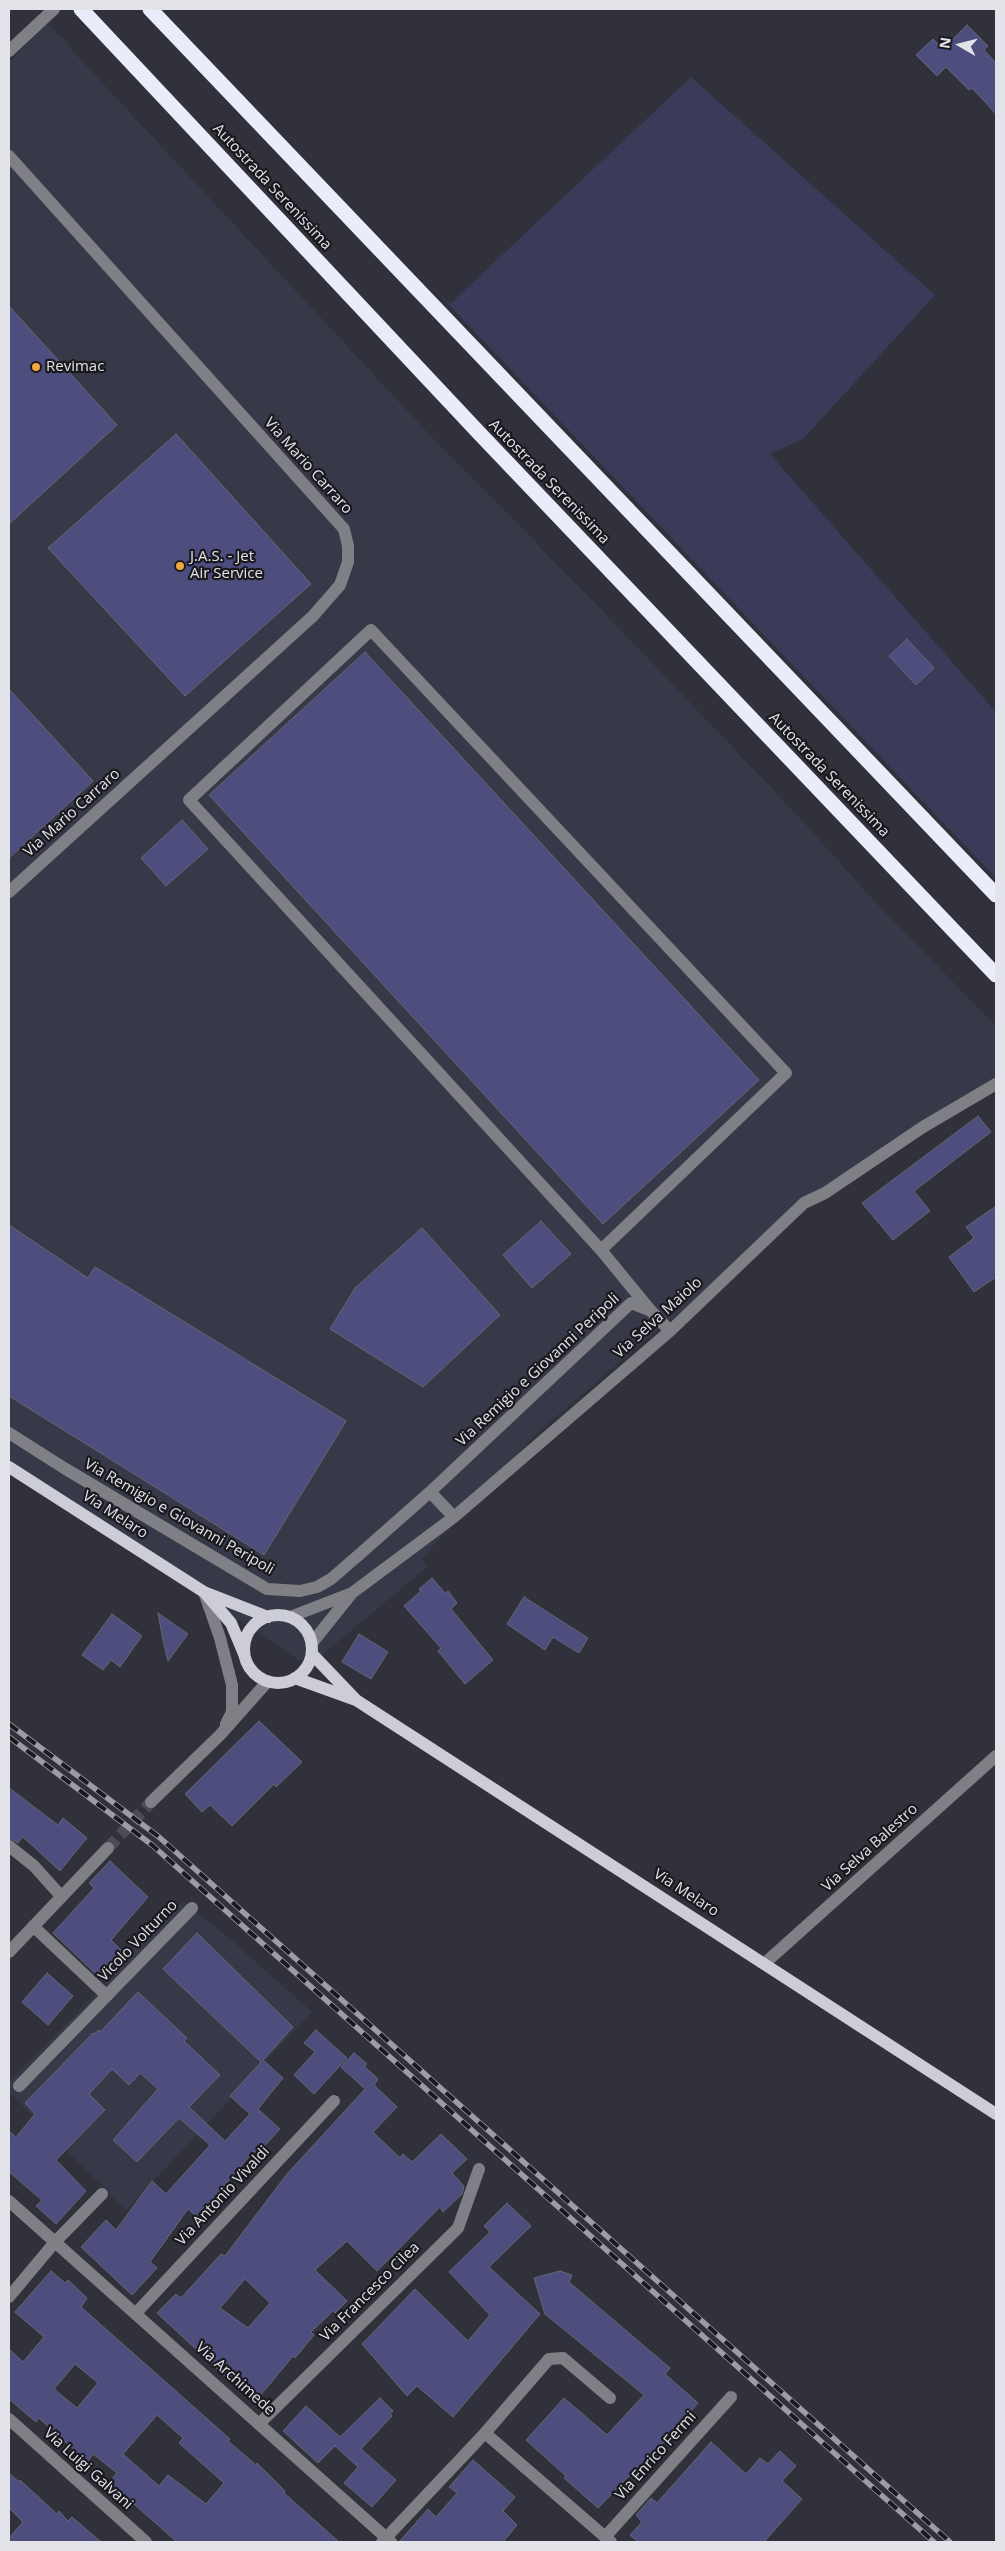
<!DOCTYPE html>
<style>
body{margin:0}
#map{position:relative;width:1005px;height:2551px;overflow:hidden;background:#30313a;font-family:"Open Sans",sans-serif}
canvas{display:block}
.frame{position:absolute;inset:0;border:10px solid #e3e4ea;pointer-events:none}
.north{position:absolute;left:935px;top:20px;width:50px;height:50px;-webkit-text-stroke:4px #19191e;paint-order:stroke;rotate:278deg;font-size:14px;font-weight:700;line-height:20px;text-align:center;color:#e3e4ea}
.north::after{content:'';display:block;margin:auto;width:18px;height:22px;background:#e3e4ea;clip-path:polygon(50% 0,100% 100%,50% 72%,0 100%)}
</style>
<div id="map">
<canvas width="1005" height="2551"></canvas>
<div class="frame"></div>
<div class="north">N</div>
</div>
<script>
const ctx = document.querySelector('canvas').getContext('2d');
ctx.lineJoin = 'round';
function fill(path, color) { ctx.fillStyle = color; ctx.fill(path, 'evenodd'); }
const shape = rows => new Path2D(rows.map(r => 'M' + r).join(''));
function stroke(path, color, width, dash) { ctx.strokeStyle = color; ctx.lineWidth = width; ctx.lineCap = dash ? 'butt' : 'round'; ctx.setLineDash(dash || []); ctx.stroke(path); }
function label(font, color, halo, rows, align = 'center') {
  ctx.font = font + ' "Open Sans",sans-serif'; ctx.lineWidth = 4.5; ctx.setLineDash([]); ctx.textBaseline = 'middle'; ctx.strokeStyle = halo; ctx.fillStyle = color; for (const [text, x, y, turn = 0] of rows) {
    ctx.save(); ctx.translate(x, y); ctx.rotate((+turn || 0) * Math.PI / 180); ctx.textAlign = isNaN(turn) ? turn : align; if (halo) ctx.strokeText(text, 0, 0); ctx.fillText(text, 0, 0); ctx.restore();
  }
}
const built = shape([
 [47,24,68,43,67,45,428,433,593,601,798,816,877,904,996,1026,996,1090,819,1194,682,1311,642,1343,537,1433,421,1559,427,1567,323,1654,314,1670,191,1588,9,1473,9,62],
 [183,1901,229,1938,312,2012,126,2210,9,2092,9,2083,102,1987,138,1945]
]);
const green = shape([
 [691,77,935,295,803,439,770,454,996,712,996,878,428,283,450,304]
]);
const building = shape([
 [967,25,988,46,984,50,996,63,996,114,972,88,969,90,946,67,937,76,916,55,933,39,943,49,967,25],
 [9,306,117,425,9,524,9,306],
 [176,434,311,584,185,696,48,548,176,434],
 [907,639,934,668,916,685,889,656,907,639],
 [365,652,759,1080,603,1224,209,795,365,652],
 [9,689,93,781,9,858,9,689],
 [182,820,208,849,166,886,141,858,182,820],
 [978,1116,991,1132,914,1191,930,1211,893,1240,862,1203,978,1116],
 [996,1206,996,1277,974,1292,949,1257,974,1238,966,1227,996,1206],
 [541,1221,571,1254,532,1288,503,1255,541,1221],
 [9,1225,88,1278,95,1267,346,1421,264,1555,9,1396,9,1225],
 [422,1228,500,1315,423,1387,330,1329,355,1288,422,1228],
 [432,1578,445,1593,448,1591,457,1603,451,1609,493,1660,465,1684,438,1651,441,1648,404,1606,421,1591,419,1589,432,1578],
 [524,1597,588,1638,579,1653,553,1637,545,1650,507,1624,524,1597],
 [158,1613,188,1634,168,1661,163,1640,158,1613],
 [112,1614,142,1636,120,1667,111,1660,103,1670,82,1655,112,1614],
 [359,1634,388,1652,371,1679,342,1662,359,1634],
 [259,1721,302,1762,276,1787,274,1784,232,1826,210,1805,202,1812,185,1794,259,1721],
 [9,1788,58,1825,63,1818,87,1838,60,1871,23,1837,18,1843,9,1838,9,1788],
 [110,1861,148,1897,111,1940,125,1954,101,1979,53,1933,94,1888,89,1883,110,1861],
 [197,1933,293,2027,263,2060,283,2078,258,2109,280,2129,257,2154,254,2151,197,2217,188,2209,150,2262,157,2268,132,2295,81,2247,106,2220,116,2230,152,2181,166,2194,210,2145,179,2118,137,2162,113,2140,158,2089,140,2073,129,2085,112,2069,89,2094,105,2110,56,2160,86,2191,56,2224,36,2206,42,2200,9,2172,9,2131,16,2137,35,2114,25,2103,93,2033,94,2034,99,2030,100,2032,138,1992,187,2038,184,2041,220,2075,189,2107,225,2141,250,2114,230,2096,261,2062,163,1969,197,1933],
 [47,1973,73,1996,48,2025,22,2002,47,1973],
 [316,2030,347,2058,314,2094,294,2075,315,2052,304,2043,316,2030],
 [354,2053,367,2064,364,2066,378,2079,374,2085,397,2107,373,2132,400,2158,403,2154,412,2162,441,2134,467,2159,452,2173,464,2186,462,2194,443,2212,440,2207,377,2271,347,2241,315,2270,347,2301,335,2313,333,2311,311,2332,314,2335,295,2358,293,2356,254,2403,157,2313,176,2294,181,2298,221,2254,225,2256,287,2174,365,2089,341,2067,354,2053],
 [245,2279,270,2303,248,2328,220,2308,245,2279],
 [507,2203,531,2226,489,2267,540,2314,453,2417,417,2386,407,2396,362,2344,415,2289,468,2341,490,2315,449,2272,490,2232,484,2226,507,2203],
 [51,2271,65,2283,68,2280,87,2298,81,2307,230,2439,228,2441,256,2465,257,2463,285,2491,284,2493,339,2542,177,2542,109,2482,117,2473,93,2454,87,2462,39,2418,36,2422,9,2399,9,2349,23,2362,44,2337,15,2312,51,2271],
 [75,2364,98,2383,77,2408,54,2389,75,2364],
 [157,2415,183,2438,179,2443,224,2483,206,2504,168,2475,159,2486,123,2454,157,2415],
 [560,2271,572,2275,569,2282,670,2368,665,2374,698,2403,640,2469,638,2467,598,2508,564,2478,566,2476,526,2440,564,2398,607,2435,644,2395,545,2314,534,2278,560,2271],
 [380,2398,393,2411,390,2414,392,2416,361,2449,396,2480,372,2507,344,2483,358,2467,335,2446,318,2463,283,2431,306,2406,340,2437,380,2398],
 [711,2442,746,2474,760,2458,768,2464,780,2451,796,2466,782,2481,802,2499,764,2542,638,2542,630,2535,642,2522,636,2515,651,2498,657,2503,711,2442],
 [473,2460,515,2497,503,2511,517,2525,503,2542,399,2542,428,2509,436,2517,457,2493,449,2487,473,2460],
 [9,2473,19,2482,20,2480,57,2514,59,2511,68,2521,72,2517,101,2542,9,2542,9,2538,23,2522,9,2508,9,2473]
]);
const minorTunnel = shape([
 [108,1848,151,1802]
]);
const minor = shape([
 [9,51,54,9],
 [9,156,344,529,348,546,348,562,340,585,313,616,9,892],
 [601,1250,786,1073,371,630,189,800,601,1250,651,1311],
 [9,1433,64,1468,267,1589,300,1591,317,1587,331,1579,361,1553,430,1492,631,1303,651,1311,670,1331],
 [430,1492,454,1517],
 [204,1592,220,1638,232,1685,232,1712,226,1724],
 [290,1617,352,1593],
 [312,1643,352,1593,454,1517,670,1331,804,1203,825,1193,923,1127,996,1084],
 [151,1802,220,1735,268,1681],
 [9,1846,34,1866,61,1896],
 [33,1926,107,1996],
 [9,1952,108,1848],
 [765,1963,996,1756],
 [19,2086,192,1908],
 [9,2201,391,2542],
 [9,2297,55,2242,102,2194],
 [136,2313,334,2101],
 [9,2419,146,2542],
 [260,2423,458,2228,479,2169],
 [485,2433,549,2359,563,2358,610,2398],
 [605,2537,731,2397],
 [382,2542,485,2433,611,2542]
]);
const major = shape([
 [9,1467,204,1592,268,1617],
 [206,1594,231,1623,244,1654],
 '244 1649a34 34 0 1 1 68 0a34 34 0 1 1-68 0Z',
 [312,1654,356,1700,996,2114],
 [295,1678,356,1700]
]);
const highway = shape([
 [81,9,480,434,996,975],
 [150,9,996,895]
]);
const rail = shape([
 [9,1724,159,1837,950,2542],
 [9,1737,152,1845,934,2542]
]);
const markers = [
 [36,367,5,"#efa73e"],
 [180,566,5,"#efa73e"]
];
const streetNames = [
 ["Autostrada Serenissima",272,187,47],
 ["Via Mario Carraro",308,466,48],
 ["Autostrada Serenissima",549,482,46],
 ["Autostrada Serenissima",829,775,46],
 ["Via Mario Carraro",72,813,-42],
 ["Via Selva Maiolo",658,1318,-42],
 ["Via Remigio e Giovanni Peripoli",538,1370,-43],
 ["Via Melaro",115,1515,33],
 ["Via Remigio e Giovanni Peripoli",179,1517,30],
 ["Via Selva Balestro",870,1848,-42],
 ["Via Melaro",686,1893,33],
 ["Vicolo Volturno",138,1941,-46],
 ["Via Antonio Vivaldi",223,2196,-47],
 ["Via Francesco Cilea",370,2292,-45],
 ["Via Archimede",235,2379,42],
 ["Via Enrico Fermi",656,2456,-48],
 ["Via Luigi Galvani",88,2469,42]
];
const poiNames = [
 ["Revimac",46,367],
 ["J.A.S. - Jet",190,557],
 ["Air Service",190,574]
];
fill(built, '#383948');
fill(green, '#3a3b59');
fill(building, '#4d4d7e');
stroke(building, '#666772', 1);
stroke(minorTunnel, '#4b4c54', 12, [12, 6]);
stroke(minor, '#7f8085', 12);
stroke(major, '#cdcdd8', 12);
stroke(highway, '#ebecf9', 15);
stroke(rail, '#9c9da4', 5.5);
stroke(rail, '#19191e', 4, [11]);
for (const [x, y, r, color] of markers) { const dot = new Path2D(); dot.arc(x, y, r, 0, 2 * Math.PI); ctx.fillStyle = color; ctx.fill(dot); stroke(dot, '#19191e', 2); }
label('15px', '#e3e4ea', '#19191e', streetNames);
label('15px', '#e3e4ea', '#19191e', poiNames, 'left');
</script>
